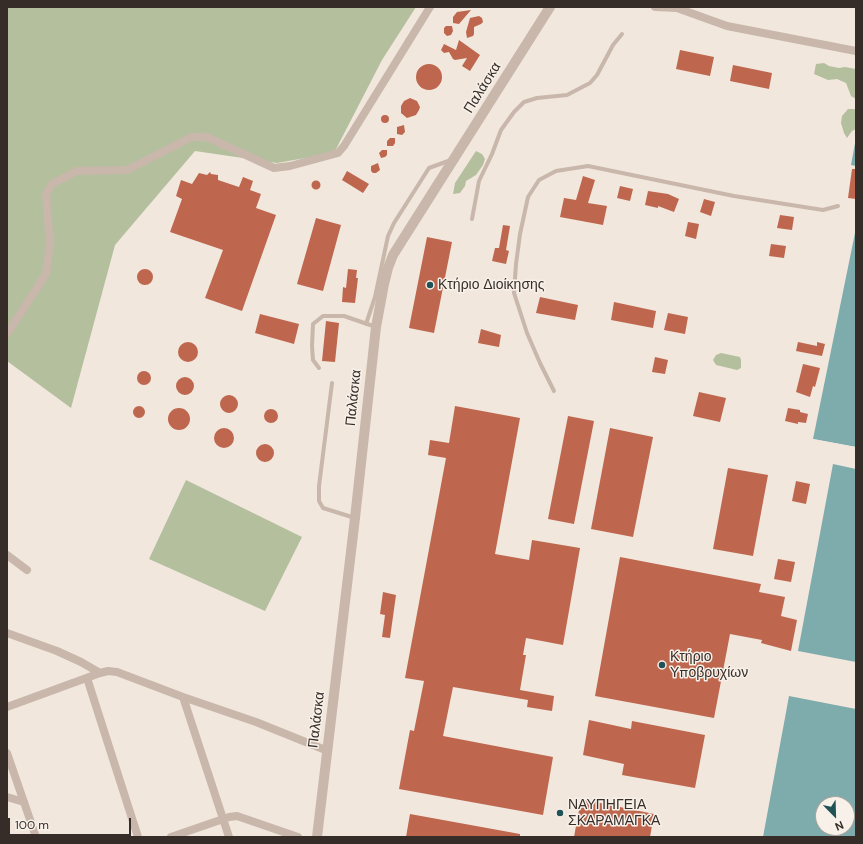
<!DOCTYPE html>
<meta charset="utf-8">
<style>
body{margin:0}
#map{position:relative;width:863px;height:844px;overflow:hidden;background:#f1e7dd;font-family:"DM Sans",sans-serif}
canvas{display:block}
.frame{position:absolute;inset:0;border:8px solid #362d29;pointer-events:none}
.north{position:absolute;left:815px;top:796px;width:40px;height:40px;box-sizing:border-box;background:#f8f1e9;border:1px solid #aaa39c;border-radius:50%;rotate:157deg;font-size:11px;font-weight:700;line-height:16px;text-align:center;color:#362d29}
.north::after{content:'';display:block;margin:auto;width:14px;height:18px;background:#215255;clip-path:polygon(50% 0,100% 100%,50% 72%,0 100%)}
.scale{position:absolute;left:8px;top:818px;width:123px;height:18px;box-sizing:border-box;border:2px solid #362d29;border-top:0;padding-left:5px;font-size:12px;line-height:14px;white-space:nowrap;color:#362d29;-webkit-text-stroke:3px #f8f1e9;paint-order:stroke}
</style>
<div id="map">
<canvas width="863" height="844"></canvas>
<div class="frame"></div>
<div class="north">N</div>
<div class="scale">100 m</div>
</div>
<script>
const ctx = document.querySelector('canvas').getContext('2d');
ctx.lineJoin = 'round';
function fill(path, color) { ctx.fillStyle = color; ctx.fill(path, 'evenodd'); }
const shape = rows => new Path2D(rows.map(r => 'M' + r).join(''));
function stroke(path, color, width, dash) { ctx.strokeStyle = color; ctx.lineWidth = width; ctx.lineCap = dash ? 'butt' : 'round'; ctx.setLineDash(dash || []); ctx.stroke(path); }
function label(font, color, halo, rows, align = 'center') {
  ctx.font = font + ' "DM Sans",sans-serif'; ctx.lineWidth = 3; ctx.setLineDash([]); ctx.textBaseline = 'middle'; ctx.strokeStyle = halo; ctx.fillStyle = color; for (const [text, x, y, turn = 0] of rows) {
    ctx.save(); ctx.translate(x, y); ctx.rotate((+turn || 0) * Math.PI / 180); ctx.textAlign = isNaN(turn) ? turn : align; if (halo) ctx.strokeText(text, 0, 0); ctx.fillText(text, 0, 0); ctx.restore();
  }
}
const green = shape([
 [7,7,416,7,382,60,334,153,277,163,195,151,115,245,71,408,7,361],
 [824,63,829,66,839,68,845,67,856,69,856,99,851,96,846,83,837,79,828,80,814,74,816,64],
 [848,109,854,109,856,110,856,129,852,131,847,138,844,133,841,123,842,116],
 [476,151,482,154,485,159,483,165,476,175,466,181,465,186,460,193,453,194,455,183],
 [721,353,740,357,741,360,741,368,737,370,716,365,713,360,716,355],
 [186,480,302,537,265,611,149,559]
]);
const water = shape([
 [856,138,856,166,851,165],
 [856,228,856,447,813,439],
 [833,464,856,469,856,662,798,651],
 [789,696,856,709,856,837,763,837],
 [823,804,847,804,847,828,823,828]
]);
const pier = shape([
 [813,439,856,447,856,449,815,441]
]);
const building = shape([
 [471,10,459,24,453,23,453,17,457,12],
 [479,16,482,18,483,22,481,24,474,27,474,34,473,36,467,38,466,32,470,18],
 [446,26,452,26,453,31,451,35,447,36,444,33,444,28],
 [459,40,480,55,470,71,462,66,467,58,455,60,453,59,449,52,444,53,441,50,444,44,456,50],
 [680,50,714,57,710,76,676,69],
 '416 77a13 13 0 1 1 26 0a13 13 0 1 1-26 0Z',
 [733,65,772,73,769,89,730,81],
 [410,98,417,101,420,107,419,110,416,115,407,118,401,113,401,106,404,101],
 '381 119a4 4 0 1 1 8 0a4 4 0 1 1-8 0Z',
 [404,125,405,132,402,135,397,134,397,127],
 [390,138,395,138,395,143,393,146,387,146,387,141],
 [382,150,387,150,387,155,385,157,381,158,379,153],
 [378,163,380,170,376,173,373,173,371,171,371,166],
 [852,169,856,169,856,199,848,198],
 [347,171,369,184,363,193,342,180],
 [210,172,211,174,218,175,218,180,239,187,243,177,253,181,250,190,261,194,256,208,276,215,242,311,205,298,223,250,170,232,182,199,176,196,181,180,192,184,199,173,207,175],
 [583,176,595,180,588,203,607,206,603,225,560,217,564,198,576,200],
 '311.5 185a4.5 4.5 0 1 1 9 0a4.5 4.5 0 1 1-9 0Z',
 [620,186,633,189,630,201,617,198],
 [648,191,668,194,679,199,674,212,658,206,658,208,645,205],
 [704,199,715,202,711,216,700,212],
 [780,215,794,217,792,230,777,228],
 [316,218,341,225,323,291,297,284],
 [688,222,699,224,696,239,685,236],
 [503,225,510,226,506,250,509,251,506,264,492,261,495,248,499,248],
 [427,237,452,242,434,333,409,328],
 [771,244,786,246,784,258,769,256],
 '137 277a8 8 0 1 1 16 0a8 8 0 1 1-16 0Z',
 [348,269,357,270,356,278,358,278,355,303,342,302,343,287,346,288],
 [540,297,578,305,575,320,536,313],
 [614,302,656,311,653,328,611,320],
 [668,313,688,317,685,334,664,330],
 [260,314,299,324,294,344,255,333],
 [326,321,339,323,335,362,322,361],
 [481,329,501,335,499,347,478,343],
 [798,342,817,346,817,342,825,344,822,356,796,351],
 '178 352a10 10 0 1 1 20 0a10 10 0 1 1-20 0Z',
 [655,357,668,360,665,374,652,372],
 [803,364,820,368,815,387,813,386,810,397,796,392],
 '137 378a7 7 0 1 1 14 0a7 7 0 1 1-14 0Z',
 '176 386a9 9 0 1 1 18 0a9 9 0 1 1-18 0Z',
 [699,392,726,398,720,422,693,416],
 '220 404a9 9 0 1 1 18 0a9 9 0 1 1-18 0Z',
 '133 412a6 6 0 1 1 12 0a6 6 0 1 1-12 0Z',
 [455,406,520,418,495,554,529,560,532,540,580,548,563,645,526,638,523,655,526,655,520,690,554,696,552,711,527,707,528,700,453,687,443,736,553,757,543,815,399,789,410,730,414,731,424,681,405,678,446,458,428,455,430,440,449,443],
 [788,408,800,410,800,412,808,414,806,423,798,422,798,424,785,421],
 '168 419a11 11 0 1 1 22 0a11 11 0 1 1-22 0Z',
 '264 416a7 7 0 1 1 14 0a7 7 0 1 1-14 0Z',
 [568,416,594,421,574,524,548,519],
 [610,428,653,437,633,537,591,529],
 '214 438a10 10 0 1 1 20 0a10 10 0 1 1-20 0Z',
 '256 453a9 9 0 1 1 18 0a9 9 0 1 1-18 0Z',
 [728,468,768,475,753,556,713,549],
 [796,481,810,484,806,504,792,501],
 [620,557,761,584,759,592,785,597,781,616,797,620,791,651,761,643,762,640,730,634,714,718,595,696],
 [778,559,795,562,791,582,774,579],
 [383,592,396,595,390,638,382,637,385,615,380,614],
 [589,720,631,729,632,721,705,735,695,788,622,775,624,764,583,755],
 [581,799,654,814,650,837,574,837],
 [410,814,520,834,520,837,406,837]
]);
const service = shape([
 [472,219,479,181,492,154,501,130,514,112,524,102,537,98,567,95,590,83,597,75,613,45,622,34],
 [366,324,375,297,388,236,394,223,429,168,451,160],
 [319,368,313,360,312,346,313,324,323,316,344,316,376,327],
 [332,383,319,486,319,501,323,508,355,518],
 [554,391,540,363,527,333,514,293,516,264,520,234,528,197,539,180,556,171,588,166,734,196,823,210,838,206]
]);
const minor = shape([
 [655,7,677,8,727,26,856,51],
 [7,334,46,274,50,243,46,194,52,184,77,171,127,170,192,137,207,137,274,168,290,166,338,153,344,146,430,7],
 [7,555,27,570],
 [7,633,57,651,81,662,100,673],
 [87,678,138,837],
 [183,697,229,837],
 [7,707,100,673,108,671,117,672,183,697,256,722,328,751],
 [7,753,36,837],
 [7,797,24,802],
 [171,837,229,817,237,816,298,837]
]);
const tertiary = shape([
 [317,837,355,518,376,327,384,284,388,268,393,255,550,7]
]);
const markers = [
 [430,285,4,"#215255"],
 [662,665,4,"#215255"],
 [560,813,4,"#215255"]
];
const streetNames = [
 ["Παλάσκα",483,88,-58],
 ["Παλάσκα",354,398,-84],
 ["Παλάσκα",317,720,-83]
];
const poiNames = [
 ["Κτήριο Διοίκησης",438,285],
 ["Κτήριο",670,657],
 ["Υποβρυχίων",670,673],
 ["ΝΑΥΠΗΓΕΙΑ",568,805],
 ["ΣΚΑΡΑΜΑΓΚΑ",568,821]
];
fill(green, '#b4bf9e');
fill(water, '#7eabac');
fill(pier, '#f1e7dd');
fill(building, '#be674e');
stroke(service, '#c8b7aa', 4);
stroke(minor, '#c8b7aa', 8);
stroke(tertiary, '#c8b7aa', 10);
for (const [x, y, r, color] of markers) { const dot = new Path2D(); dot.arc(x, y, r, 0, 2 * Math.PI); ctx.fillStyle = color; ctx.fill(dot); stroke(dot, '#f8f1e9', 1.5); }
label('14px', '#362d29', '#f8f1e9', streetNames);
label('14px', '#362d29', '#f8f1e9', poiNames, 'left');
</script>
